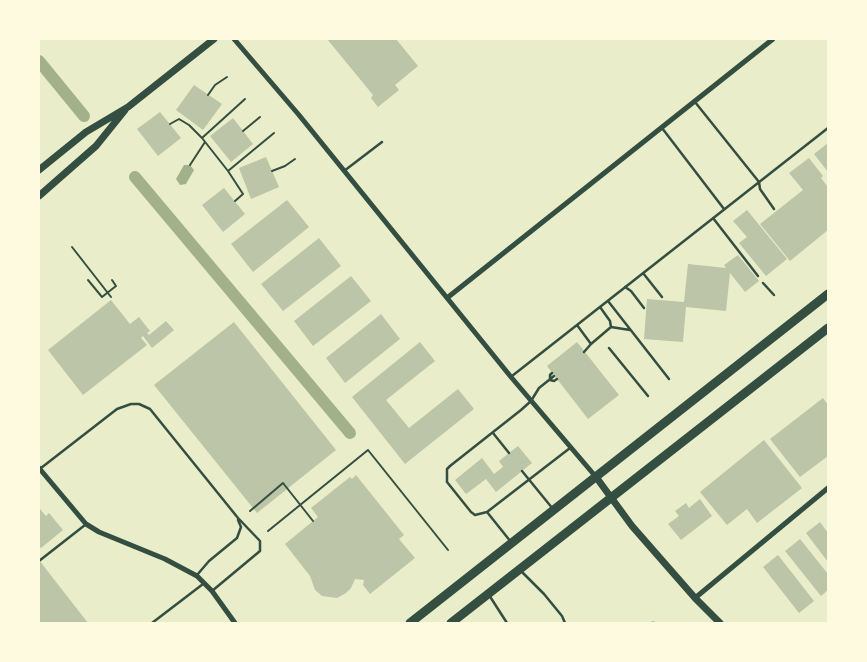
<!DOCTYPE html>
<style>
body{margin:0}
#map{position:relative;width:867px;height:662px;overflow:hidden;background:#e9edc9;font-family:"Source Sans 3",sans-serif}
canvas{display:block}
.frame{position:absolute;inset:0;border:40px solid #fefae0;pointer-events:none}
</style>
<div id="map">
<canvas width="867" height="662"></canvas>
<div class="frame"></div>
</div>
<script>
const ctx = document.querySelector('canvas').getContext('2d');
ctx.lineJoin = 'round';
function fill(path, color) { ctx.fillStyle = color; ctx.fill(path, 'evenodd'); }
const shape = rows => new Path2D(rows.map(r => 'M' + r).join(''));
function stroke(path, color, width, dash) { ctx.strokeStyle = color; ctx.lineWidth = width; ctx.lineCap = dash ? 'butt' : 'round'; ctx.setLineDash(dash || []); ctx.stroke(path); }
const water = shape([
 [184,165,190,165,194,170,186,184,180,185,176,179]
]);
const canal = shape([
 [39,61,84,116],
 [135,177,350,433]
]);
const building = shape([
 [327,39,396,39,418,66,395,85,399,90,378,107,371,98,373,95],
 [194,85,222,104,203,130,176,110],
 [160,112,181,138,158,156,137,129],
 [233,118,253,144,231,162,210,136],
 [828,143,828,172,814,154],
 [266,157,279,187,251,199,239,168],
 [809,158,823,176,821,178,828,187,828,230,790,261,760,224,803,190,789,173],
 [224,188,245,214,223,232,202,205],
 [287,200,309,227,253,272,231,244],
 [747,210,787,259,766,276,739,243,747,237,733,221],
 [319,238,341,266,283,311,261,284],
 [738,255,759,281,745,292,730,273,726,311,686,307,683,342,644,339,647,299,684,302,688,264,726,268,724,265],
 [351,276,371,301,313,346,294,321],
 [111,300,130,324,139,317,150,331,147,333,149,335,166,321,174,330,152,348,143,336,141,338,147,345,83,395,48,350],
 [381,314,400,339,345,383,326,358],
 [234,322,336,450,257,513,154,385],
 [420,342,435,361,386,400,409,428,458,389,474,409,405,464,352,397],
 [577,342,619,395,588,419,547,366],
 [823,398,828,405,828,456,800,477,770,439],
 [764,440,802,488,757,523,747,509,727,525,700,492],
 [518,446,532,463,496,492,486,479,466,494,455,480,482,458,494,474,503,467,499,461],
 [356,475,404,535,399,539,415,558,370,594,363,585,364,580,355,579,351,588,346,593,337,598,322,596,315,590,310,576,285,544,318,517,311,508,350,477,352,479],
 [700,499,712,516,681,540,668,524,679,516,675,511,686,503,689,508],
 [39,508,46,516,49,513,63,530,41,548,39,546],
 [820,522,828,533,828,562,806,533],
 [800,539,828,574,828,590,821,596,785,551],
 [778,555,814,601,799,613,763,567],
 [39,560,88,623,39,623]
]);
const path = shape([
 [208,95,215,85,227,77],
 [170,124,179,119,189,125,202,138,245,99],
 [243,131,260,117],
 [202,138,228,171],
 [190,165,205,142],
 [272,171,285,166,295,159],
 [235,201,243,194,228,171,274,133],
 [72,247,111,297],
 [88,280,102,297,116,286,112,280],
 [250,511,283,483,313,521],
 [268,531,368,450,448,550]
]);
const service = shape([
 [695,102,759,182,760,189,774,209],
 [662,128,724,209],
 [344,171,382,142],
 [713,218,758,276],
 [643,273,662,297],
 [763,283,774,295],
 [625,287,631,291,644,308],
 [608,301,669,379],
 [600,307,610,321,611,327],
 [577,325,591,344],
 [609,348,648,396],
 [584,352,591,344,611,327,630,330],
 [552,373,550,375,550,380,554,381,557,379],
 [512,376,828,128],
 [554,376,539,388,531,401,521,410,450,466,447,469,447,482,471,512,475,515,487,512,570,448],
 [493,433,509,453],
 [41,468,117,409,131,404,139,404,150,409,238,518,260,541,260,551,212,591],
 [522,471,553,509],
 [487,512,511,542],
 [39,561,85,525],
 [520,570,544,594,562,616,565,623],
 [197,575,209,561,237,538,241,527,238,520],
 [489,595,507,623],
 [152,623,203,584],
 [652,623,654,623]
]);
const minor = shape([
 [234,39,299,115,511,377,596,477],
 [447,298,773,39],
 [39,468,86,524,99,532,165,559,197,576,212,591,235,623],
 [695,598,828,488]
]);
const tertiary = shape([
 [39,170,86,132,128,107,214,39],
 [39,196,96,146,125,110],
 [596,477,632,526,695,598,720,623]
]);
const primary = shape([
 [410,623,828,294],
 [451,623,828,328]
]);
fill(water, '#a3b18a');
stroke(canal, '#a3b18a', 12);
fill(building, '#bcc5a7');
stroke(path, '#344e41', 2);
stroke(service, '#344e41', 2.5);
stroke(minor, '#344e41', 5);
stroke(tertiary, '#344e41', 7);
stroke(primary, '#344e41', 9);
</script>
